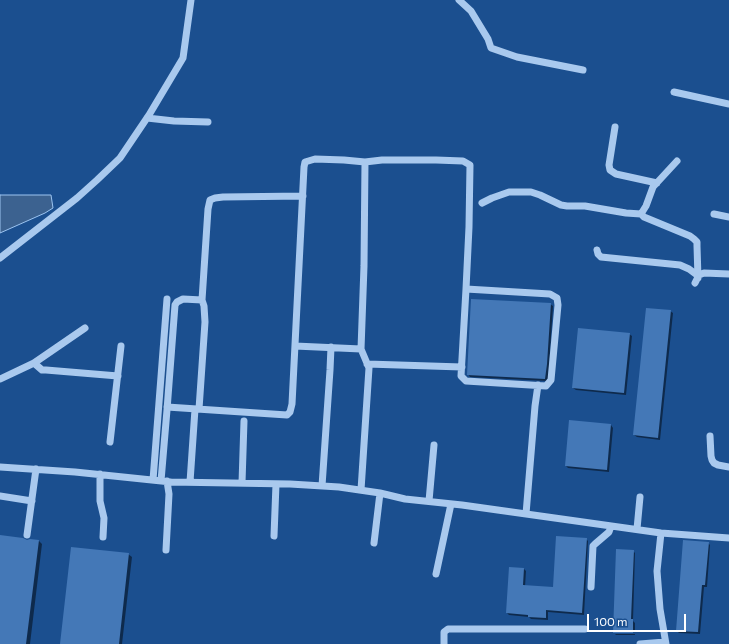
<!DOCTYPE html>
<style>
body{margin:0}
#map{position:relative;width:729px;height:644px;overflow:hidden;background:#1b4f8f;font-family:Commissioner,sans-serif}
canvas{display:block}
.scale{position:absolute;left:587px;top:614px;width:99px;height:18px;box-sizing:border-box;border:2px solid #fff;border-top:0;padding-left:5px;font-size:12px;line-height:14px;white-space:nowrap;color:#fff;-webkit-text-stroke:3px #1b4f8f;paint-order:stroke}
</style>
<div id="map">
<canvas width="729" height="644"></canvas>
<div class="scale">100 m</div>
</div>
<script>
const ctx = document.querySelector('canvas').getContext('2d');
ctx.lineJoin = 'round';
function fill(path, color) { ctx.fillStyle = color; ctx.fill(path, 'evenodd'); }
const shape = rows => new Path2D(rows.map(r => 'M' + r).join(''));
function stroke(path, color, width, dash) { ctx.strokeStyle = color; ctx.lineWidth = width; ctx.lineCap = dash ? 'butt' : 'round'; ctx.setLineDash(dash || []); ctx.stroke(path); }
const water = shape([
 [0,195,51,195,53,208,45,213,0,233,0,195]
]);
const shadow = shape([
 [550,304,553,306,549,367,548,381,470,377,468,374],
 [670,311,673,313,660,440,637,437,634,435],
 [629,334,632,336,626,395,576,390,573,388],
 [570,421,611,425,613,428,609,472,568,468,566,466],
 [0,536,27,541,39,541,42,544,30,644,0,644],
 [586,539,588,541,584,615,548,612,548,620,531,619,529,617,509,615,507,613,510,568,524,569,526,571,525,587,554,588],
 [684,541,708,543,710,545,707,587,704,587,700,634,679,633,677,631],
 [633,551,635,553,633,621,635,623,635,632,615,632,615,633,614,632],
 [128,554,132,557,122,644,61,644],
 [615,634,635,634,635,635,616,635]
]);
const building = shape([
 [471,299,551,303,547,364,545,379,467,375],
 [646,308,671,310,658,438,633,435],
 [578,328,630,333,624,393,572,388],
 [569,420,611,424,607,470,565,466],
 [0,535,23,538,27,540,30,539,39,540,26,644,0,644],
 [556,536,587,538,582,613,546,610,546,618,528,617,528,615,506,613,509,567,524,568,523,585,553,587],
 [683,540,709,542,705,585,702,585,698,632,676,631],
 [71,547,129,553,119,644,60,644],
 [616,549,634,550,631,619,633,619,633,633,613,633]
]);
const minor = shape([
 [459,0,471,11,488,39,491,48,517,57,583,70],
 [674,92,729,104],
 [147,118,174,121,208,122],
 [615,127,609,165,610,170,616,174,657,183],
 [482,203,492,198,509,192,531,192,540,195,561,205,567,206,585,206,626,213,641,214,646,206,653,187,677,161],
 [641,214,644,217,690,236,694,239,697,242,697,246,698,278],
 [714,214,729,217],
 [597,250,598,254,601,257,680,265,689,269,697,275],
 [0,258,77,198,97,180,120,158,149,115,183,58,191,0],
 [695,283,699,275,704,273,729,274],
 [295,346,361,349],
 [34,363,42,370,46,370,118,376],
 [367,364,462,367],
 [0,379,34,363,85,328],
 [167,407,287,415,290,412,292,404,304,167,305,162,315,159,344,160,365,162,382,160,436,160,463,161,470,165,469,227,466,289,461,376,466,381,546,386,551,380,558,305,557,298,550,294,466,289],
 [199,409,205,322,204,306,202,300,208,209,210,200,215,198,223,197,303,196],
 [710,436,711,456,712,460,714,463,718,465,729,467],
 [110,442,121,346],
 [0,467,75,472,171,482,290,484,339,487,380,493,405,499,462,505,576,521,661,533,729,538],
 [100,474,100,501,104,518,103,537],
 [153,480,167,299],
 [161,481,167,410,175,305,177,302,183,299,202,300],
 [190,482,195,409],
 [242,483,244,421],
 [322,486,330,370,331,347],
 [361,490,369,368,361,349,364,266,365,162],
 [0,496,32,501],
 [429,501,434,445],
 [526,514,535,406,538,385],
 [637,529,640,497],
 [661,533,657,571,660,609,666,644],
 [27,535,36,469],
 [274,536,276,484],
 [374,543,380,493],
 [166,550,169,494,167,481],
 [436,574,451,504],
 [591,587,593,546,595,544,609,532,611,526],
 [444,644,444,632,448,629,585,629],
 [640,644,665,642]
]);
fill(water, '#3c6290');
stroke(water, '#9cc4f0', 1);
fill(shadow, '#0007');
fill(building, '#4478b7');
stroke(minor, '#a9c9ee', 7);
</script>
